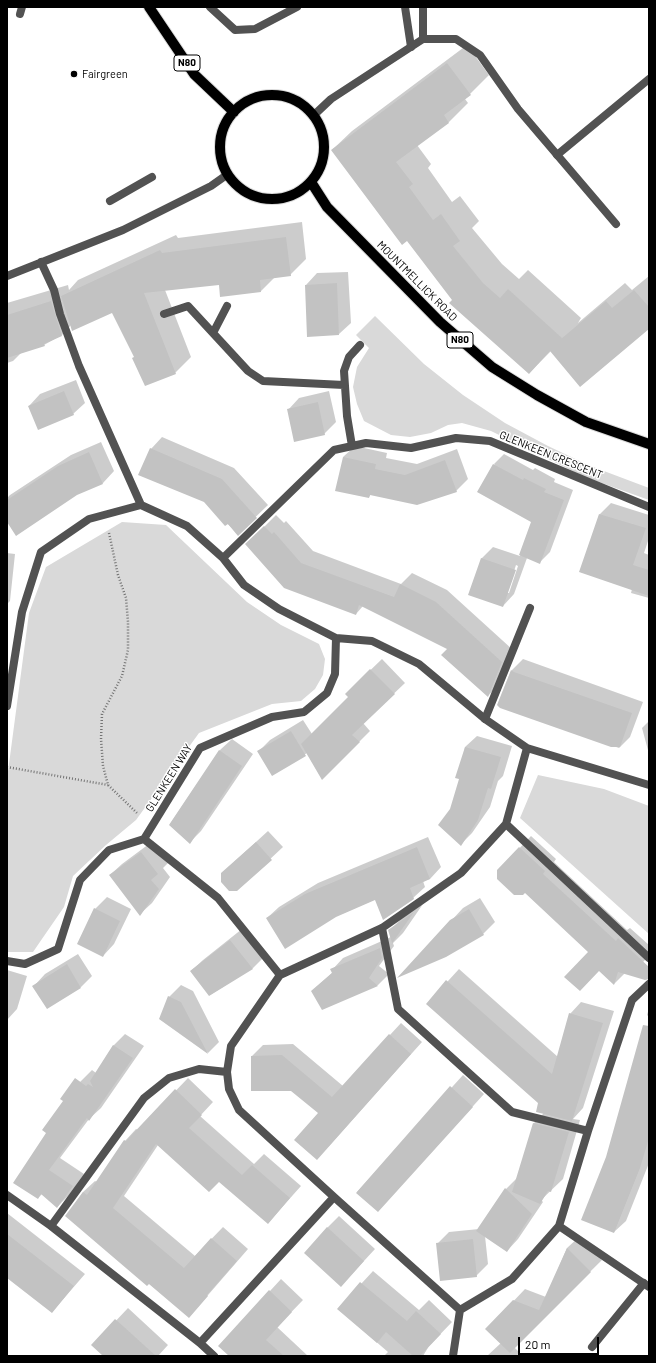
<!DOCTYPE html>
<style>
body{margin:0}
#map{position:relative;width:656px;height:1363px;overflow:hidden;background:#fff;font-family:Barlow,sans-serif}
canvas{display:block}
.frame{position:absolute;inset:0;border:8px solid #000;pointer-events:none}
.scale{position:absolute;left:518px;top:1337px;width:81px;height:18px;box-sizing:border-box;border:2px solid #000;border-top:0;padding-left:5px;font-size:12px;line-height:14px;white-space:nowrap;color:#000;-webkit-text-stroke:3px #fff;paint-order:stroke}
</style>
<div id="map">
<canvas width="656" height="1363"></canvas>
<div class="frame"></div>
<div class="scale">20 m</div>
</div>
<script>
const ctx = document.querySelector('canvas').getContext('2d');
ctx.lineJoin = 'round';
function fill(path, color) { ctx.fillStyle = color; ctx.fill(path, 'evenodd'); }
const shape = rows => new Path2D(rows.map(r => 'M' + r).join(''));
function stroke(path, color, width, dash) { ctx.strokeStyle = color; ctx.lineWidth = width; ctx.lineCap = dash ? 'butt' : 'round'; ctx.setLineDash(dash || []); ctx.stroke(path); }
function label(font, color, halo, rows, align = 'center') {
  ctx.font = font + ' Barlow,sans-serif'; ctx.lineWidth = 3; ctx.setLineDash([]); ctx.textBaseline = 'middle'; ctx.strokeStyle = halo; ctx.fillStyle = color; for (const [text, x, y, turn = 0] of rows) {
    ctx.save(); ctx.translate(x, y); ctx.rotate((+turn || 0) * Math.PI / 180); ctx.textAlign = isNaN(turn) ? turn : align; if (halo) ctx.strokeText(text, 0, 0); ctx.fillText(text, 0, 0); ctx.restore();
  }
}
const green = shape([
 [375,316,424,364,463,395,505,423,548,446,588,465,649,488,649,500,585,477,491,431,462,423,448,425,431,433,410,437,391,435,364,421,357,404,353,387,357,367,369,348,356,335],
 [122,522,166,525,247,602,281,625,319,644,325,659,323,675,315,689,301,701,272,704,199,733,136,820,106,845,73,876,64,907,33,952,7,952,7,779,29,613,46,567],
 [538,775,604,789,649,806,649,934,520,818]
]);
const shadow = shape([
 [467,45,489,75,465,99,468,103,449,122,417,145,431,164,428,168,452,202,460,196,479,221,472,228,502,264,519,279,528,270,581,318,578,323,625,283,632,290,649,276,649,327,551,351,529,373,453,300,407,239,332,150,352,131],
 [302,222,306,259,290,275,275,277,261,291,220,284,165,290,191,357,175,373,135,356,112,311,71,325,62,335,44,345,22,352,13,361,7,363,7,303,68,285,69,290,78,280,176,235,178,238],
 [348,272,351,323,339,334,306,285,317,273],
 [76,380,85,403,73,414,29,406,40,394],
 [329,391,336,422,324,434,288,410,299,398],
 [162,437,234,468,268,505,238,534,151,449],
 [101,442,114,471,103,483,7,520,7,498,10,495,71,455],
 [355,446,387,453,386,458,417,464,457,449,468,479,456,491,371,494,369,497,343,457],
 [504,454,533,470,535,468,555,479,554,482,573,490,550,552,540,562,527,558,514,594,503,606,481,559,493,547,520,556,532,521,494,464],
 [516,565,518,566,509,593,507,593],
 [611,503,649,515,649,538,644,553,649,555,649,598,631,593,632,589,581,572,600,514],
 [276,515,284,523,286,521,313,551,401,584,412,573,447,590,513,650,499,684,488,696,448,648,363,606,356,614,247,544],
 [7,553,15,554,10,601,7,604],
 [382,659,405,683,363,723,370,731,322,779,307,753,272,775,259,751,270,740,303,720,312,734,349,697,357,683],
 [523,659,643,702,630,737,619,748,501,707,498,705,512,670],
 [649,721,649,754,642,728],
 [477,736,512,746,503,776,498,781,490,807,472,833,461,844,451,809,460,778,465,747],
 [232,739,253,754,201,831,190,842,170,824,220,750],
 [268,831,283,847,237,890,234,862],
 [531,836,556,859,554,862,627,930,630,928,649,945,649,956,642,963,625,973,614,984,589,952,525,892,498,871],
 [428,837,441,867,430,879,423,881,425,887,413,898,376,899,339,915,267,918,279,907,318,883],
 [153,841,169,862,163,868,170,877,152,903,140,914,110,875,122,864],
 [107,897,131,909,114,944,103,956,95,909],
 [480,898,495,922,483,934,451,921,463,908],
 [423,904,403,933,393,943,394,946,379,966,389,974,378,985,323,1009,312,991,333,972,332,970,343,958,391,937,389,931,401,919],
 [242,929,264,957,253,968,210,995,191,971,203,960],
 [78,954,92,976,81,987,34,986,45,974],
 [459,969,558,1057,570,1014,581,1002,614,1011,583,1108,573,1119,580,1120,563,1179,541,1200,543,1202,518,1239,507,1251,485,1236,488,1264,476,1276,437,1244,449,1232,479,1229,506,1189,518,1177,534,1123,544,1113,540,1103,427,1004],
 [7,970,27,976,17,1009,7,1020],
 [181,985,193,991,219,1042,208,1053,160,1019,169,997],
 [649,1008,649,1017,647,1015],
 [401,1023,422,1042,328,1147,319,1113,252,1056,263,1045,293,1044,343,1086],
 [125,1034,144,1046,101,1108,89,1119,60,1158,84,1174,69,1195,57,1207,42,1194,38,1198,15,1183,80,1082,92,1070,96,1073,113,1046],
 [649,1039,649,1163,626,1221,614,1232,607,1158],
 [463,1075,484,1094,378,1211,357,1192],
 [188,1078,213,1102,200,1116,254,1164,264,1154,301,1186,268,1223,219,1181,158,1145,124,1196,195,1256,223,1227,248,1249,189,1317,67,1215,83,1192,95,1181,97,1182,125,1141,136,1129,138,1130],
 [7,1213,85,1274,52,1312,7,1276],
 [339,1216,375,1249,352,1274,327,1228],
 [579,1237,602,1260,514,1347,520,1353,516,1356,487,1356,501,1343,487,1329,525,1289,546,1297,567,1248],
 [373,1271,419,1310,429,1300,452,1322,429,1346,423,1356,384,1356,388,1352,338,1309],
 [281,1279,303,1300,277,1327,308,1356,230,1356,270,1291],
 [128,1308,168,1345,158,1356,104,1356,93,1345]
]);
const building = shape([
 [447,63,471,95,444,115,449,123,396,162,413,184,409,187,433,220,441,214,460,241,453,246,483,283,500,298,508,289,562,338,561,339,606,301,612,308,634,290,649,307,649,329,580,387,550,351,529,374,449,303,452,300,407,241,402,245,331,150],
 [286,237,291,276,260,280,261,292,220,297,219,285,144,293,176,374,145,386,132,358,134,357,112,313,72,331,61,296,160,250,162,253],
 [337,283,339,335,307,337,305,285],
 [51,301,62,336,44,344,45,346,7,358,7,315],
 [64,391,74,415,38,430,28,406],
 [318,402,325,435,294,442,287,409],
 [150,448,222,479,257,518,238,536,228,524,225,526,204,502,138,475],
 [89,452,103,484,77,495,16,536,7,522,7,500,58,466],
 [343,457,376,464,375,469,405,475,445,460,457,492,417,505,370,495,369,498,335,491],
 [493,464,523,480,524,478,546,489,544,492,564,500,540,564,519,555,531,522,477,492],
 [599,514,646,528,633,565,649,570,649,596,579,572],
 [264,526,272,534,274,532,301,563,394,597,400,584,436,602,502,662,488,697,441,655,447,649,359,605,356,615,284,588,245,544],
 [481,558,516,570,503,607,468,595],
 [370,669,395,694,352,735,360,742,322,780,301,744,348,697,345,694],
 [511,670,514,672,632,713,620,747,611,747,500,708,497,705],
 [291,731,306,756,272,776,257,751],
 [465,747,501,757,491,789,488,788,478,820,461,846,438,825,450,809,459,779,455,778],
 [219,750,242,766,190,844,169,825],
 [256,842,272,860,237,891,229,891,221,882,221,873],
 [417,847,430,879,410,888,414,899,383,920,375,900,336,917,285,949,266,918,305,894],
 [519,847,545,871,543,874,616,941,618,938,649,967,649,979,645,980,618,972,614,985,599,971,580,991,564,977,588,952,525,893,523,895,514,895,497,879,497,870],
 [141,852,158,874,151,880,159,889,140,916,109,875],
 [94,908,120,921,103,957,77,944],
 [469,909,484,935,446,957,397,978,450,920],
 [414,912,393,942,391,946,392,943,388,930],
 [230,940,253,969,209,996,190,971],
 [380,948,382,958,369,978,378,986,322,1010,311,991,332,973,330,969],
 [67,964,81,988,47,1009,32,986],
 [446,980,552,1074,569,1013,603,1023,572,1121,536,1112,538,1103,426,1004],
 [168,996,181,1002,208,1054,159,1019],
 [643,1025,649,1026,649,1138,640,1168,614,1233,581,1220,606,1157],
 [389,1034,411,1054,317,1160,294,1140,318,1113,291,1091,251,1091,251,1056,282,1055,332,1097],
 [113,1045,133,1058,89,1121,87,1118,49,1170,73,1186,57,1208,41,1194,38,1199,13,1183,46,1133,42,1130,63,1101,60,1099,75,1078,86,1086,88,1084,93,1087,90,1081],
 [450,1086,473,1107,378,1212,356,1193],
 [175,1089,202,1115,189,1128,242,1175,252,1165,290,1198,268,1224,219,1182,209,1192,156,1144,113,1208,184,1268,211,1238,237,1261,207,1295,208,1296,189,1318,149,1284,147,1286,65,1216,83,1192,87,1195,124,1140,126,1141],
 [533,1123,569,1132,551,1192,548,1191,540,1204,512,1192],
 [505,1188,532,1214,507,1252,476,1231],
 [327,1227,364,1261,341,1287,304,1253],
 [7,1234,74,1286,52,1313,7,1278],
 [473,1239,477,1277,440,1281,436,1243],
 [567,1248,591,1272,510,1353,485,1329,513,1300,539,1310],
 [360,1282,407,1321,416,1311,441,1334,420,1356,413,1356,386,1332,377,1343,337,1309],
 [269,1290,292,1312,266,1340,284,1356,229,1356,218,1346],
 [115,1319,123,1326,156,1356,103,1356,91,1345]
]);
const path = shape([
 [109,533,118,575,126,598,128,622,128,650,122,676,102,714,101,739,103,766,108,785,138,814],
 [7,767,108,785]
]);
const lane = shape([
 [210,7,235,30,255,29,297,7],
 [405,7,411,47],
 [20,14,22,7],
 [423,39,423,7],
 [557,155,649,79],
 [110,201,152,177],
 [485,719,530,608],
 [592,1347,644,1283]
]);
const street = shape([
 [314,115,331,99,423,39,456,39,480,55,518,109,616,224],
 [7,276,123,230,211,186,228,174],
 [164,314,188,306,248,371,263,381,344,385],
 [213,333,227,306],
 [352,446,347,416,344,371,349,357,360,345],
 [141,505,187,526,223,558,244,585,279,609,336,638,372,641,419,664,485,719,527,748],
 [223,558,334,450,366,443,411,448,456,438,490,441,649,507],
 [7,706,22,612,41,552,89,519,141,505,79,366,60,314,54,290,41,262],
 [506,824,649,958],
 [144,839,218,898,280,975],
 [382,928,398,1009,512,1112,588,1131],
 [7,961,25,964,58,949,80,880,109,850,144,839,200,748,272,717,304,712,327,693,335,674,336,638],
 [227,1072,229,1089,239,1110,334,1197],
 [7,1195,51,1226,200,1343,214,1356],
 [51,1226,144,1098,169,1078,199,1069,227,1072,231,1046,280,975,382,928,461,873,506,824,527,748,649,785],
 [559,1226,649,1287],
 [200,1343,334,1197,460,1310],
 [453,1356,460,1310,512,1279,559,1226,588,1131,632,1000,649,984]
]);
const primary = shape([
 [149,7,194,74,234,112],
 '220 147a52 52 0 1 1 104 0a52 52 0 1 1-104 0Z',
 [311,182,327,207,440,322,492,367,537,395,586,422,649,444]
]);
const markers = [
 [74,74,4,"#000"]
];
const shields = [
 [187,63,26],
 [460,340,26]
];
const shieldNames = [
 ["N80",187,63],
 ["N80",460,340]
];
const poiNames = [
 ["Fairgreen",82,74]
];
const streetNames = [
 ["MOUNTMELLICK ROAD",417,281,45],
 ["GLENKEEN CRESCENT",551,455,22],
 ["GLENKEEN WAY",169,778,-58]
];
fill(green, '#d9d9d9');
fill(shadow, '#0003');
fill(building, '#c2c2c2');
stroke(primary, '#dbdbdb', 12);
stroke(path, '#747474', 2.5, [1, 2]);
stroke(lane, '#525252', 8);
stroke(street, '#525252', 8);
stroke(primary, '#000', 10);
for (const [x, y, r, color] of markers) { const dot = new Path2D(); dot.arc(x, y, r, 0, 2 * Math.PI); ctx.fillStyle = color; ctx.fill(dot); stroke(dot, '#fff', 1.5); }
for (const [x, y, w] of shields) { const box = new Path2D(); box.roundRect(x - w / 2, y - 8, w, 16, 3); ctx.fillStyle = '#fff'; ctx.fill(box); stroke(box, '#000', 1); }
label('bold 10px', '#000', null, shieldNames);
label('11px', '#000', '#fff', poiNames, 'left');
label('11px', '#000', '#fff', streetNames);
</script>
